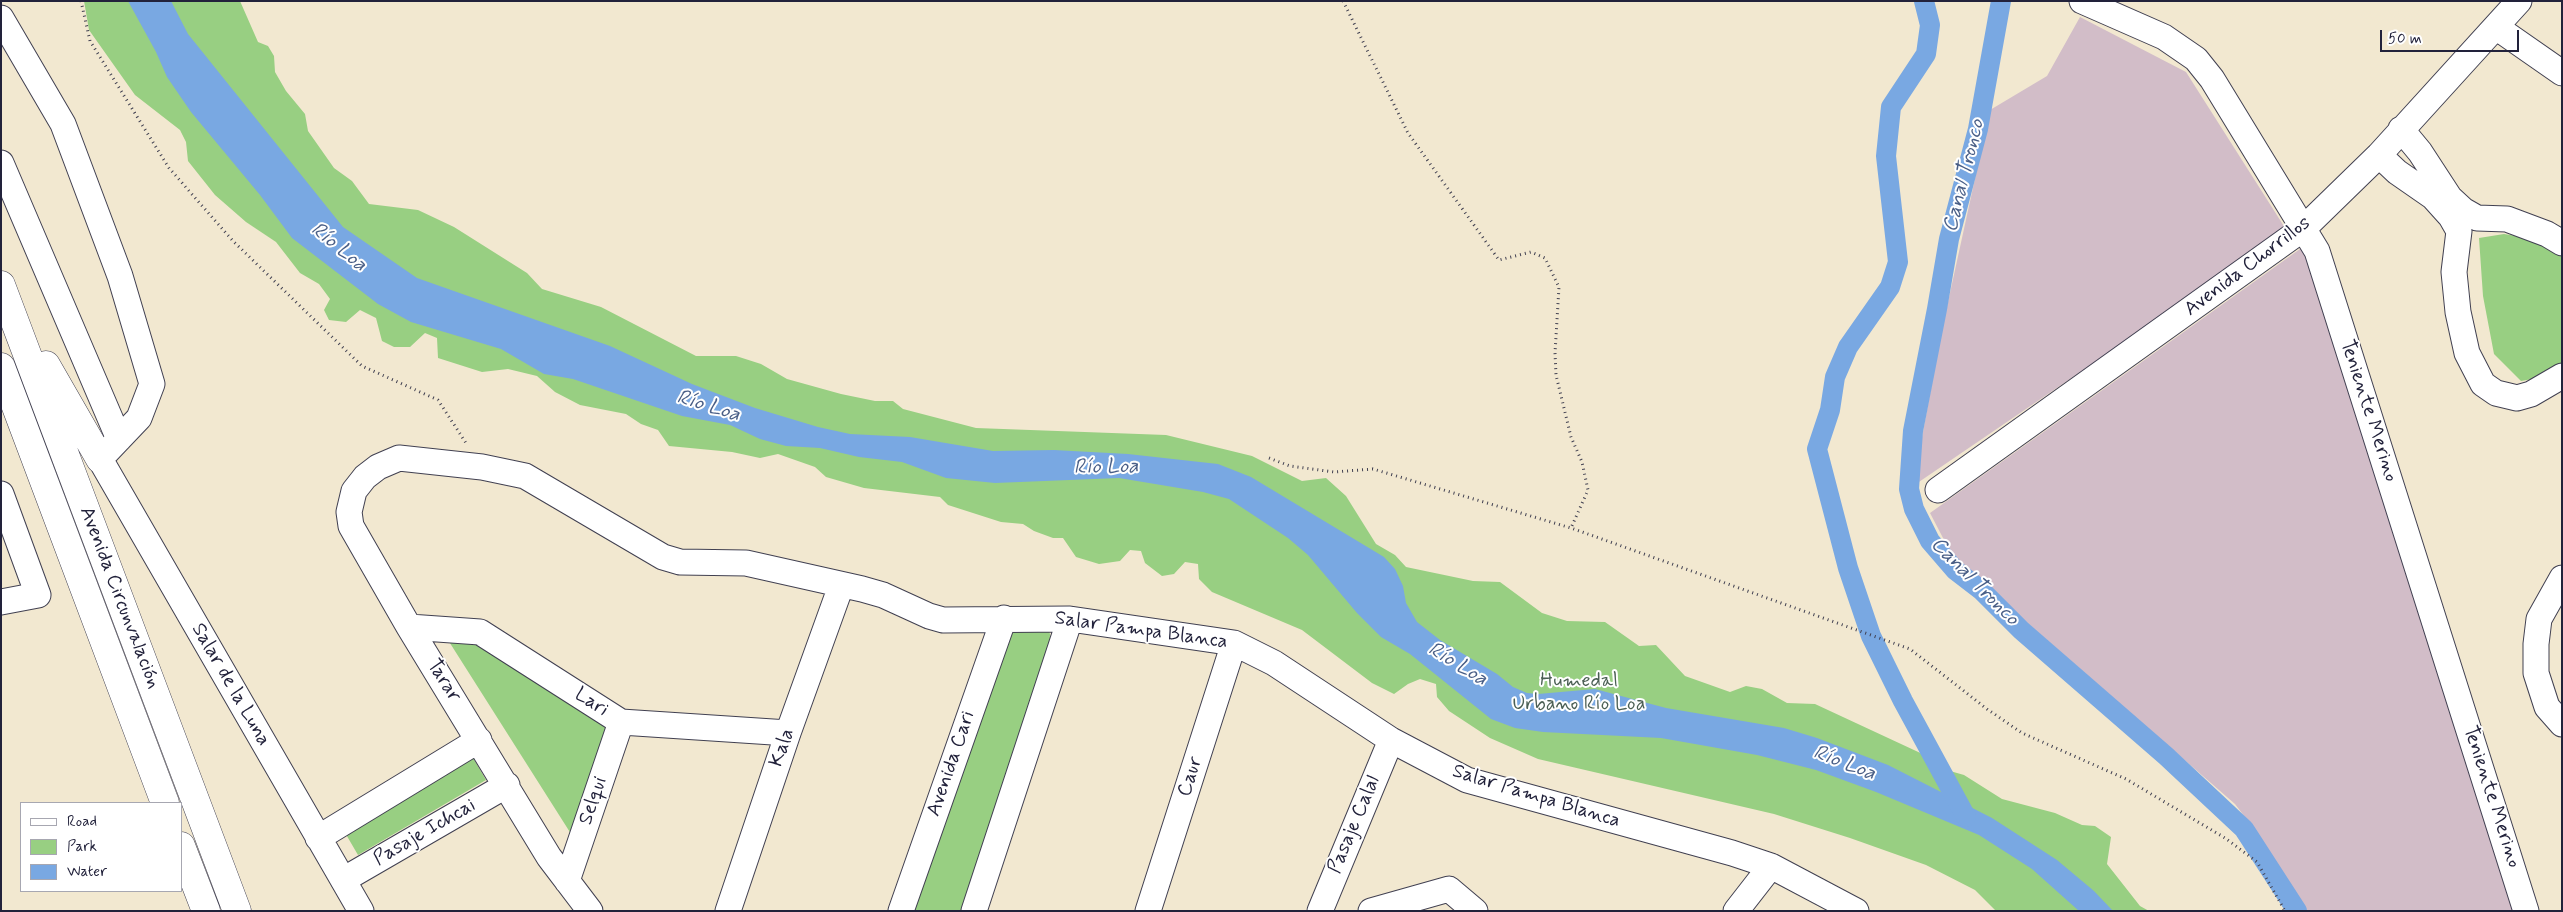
<!DOCTYPE html>
<meta charset="utf-8">
<style>
body{margin:0}
#map{position:relative;width:2563px;height:912px;overflow:hidden;background:#f2e8d0;font-family:Mynerve,sans-serif}
canvas{display:block}
.frame{position:absolute;inset:0;border:2px solid #22223b;pointer-events:none}
.legend{position:absolute;left:20px;top:802px;width:162px;height:90px;box-sizing:border-box;background:#fff;border:1px solid #a7a7b1;margin:0;padding:6px 9px;list-style:none;font-size:15px;color:#22223b}
.legend li{display:flex;align-items:center;gap:10px;height:25px}
.legend b{width:25px;border:1px solid #a7a7b1}
.scale{position:absolute;left:2380px;top:30px;width:139px;height:22px;box-sizing:border-box;border:2px solid #22223b;border-top:0;padding-left:6px;font-size:15px;line-height:18px;white-space:nowrap;color:#22223b;-webkit-text-stroke:4px #fff;paint-order:stroke}
</style>
<div id="map">
<canvas width="2563" height="912"></canvas>
<div class="frame"></div>
<ul class="legend">
<li><b style="height:6px;background:#fff"></b>Road</li>
<li><b style="height:14px;background:#98cf82"></b>Park</li>
<li><b style="height:14px;background:#79a8e2"></b>Water</li>
</ul>
<div class="scale">50 m</div>
</div>
<script>
const ctx = document.querySelector('canvas').getContext('2d');
ctx.lineJoin = 'round';
function fill(path, color) { ctx.fillStyle = color; ctx.fill(path, 'evenodd'); }
const shape = rows => new Path2D(rows.map(r => 'M' + r).join(''));
function stroke(path, color, width, dash) { ctx.strokeStyle = color; ctx.lineWidth = width; ctx.lineCap = dash ? 'butt' : 'round'; ctx.setLineDash(dash || []); ctx.stroke(path); }
function label(font, color, halo, rows, align = 'center') {
  ctx.font = font + ' Mynerve,sans-serif'; ctx.lineWidth = 4; ctx.setLineDash([]); ctx.textBaseline = 'middle'; ctx.strokeStyle = halo; ctx.fillStyle = color; for (const [text, x, y, turn = 0] of rows) {
    ctx.save(); ctx.translate(x, y); ctx.rotate((+turn || 0) * Math.PI / 180); ctx.textAlign = isNaN(turn) ? turn : align; if (halo) ctx.strokeText(text, 0, 0); ctx.fillText(text, 0, 0); ctx.restore();
  }
}
const industrial = shape([
 [2080,17,2186,72,2287,231,1913,486,1941,334,1990,110,2047,76],
 [2307,244,2520,911,2302,911,2254,829,2235,804,1954,559,1930,513]
]);
const green = shape([
 [84,1,240,1,258,42,268,46,274,56,275,72,286,91,305,114,308,131,334,168,352,181,369,204,418,210,454,227,527,273,542,289,601,307,696,356,736,356,761,364,787,379,841,394,875,401,893,401,903,409,976,428,1166,435,1252,456,1302,481,1326,478,1346,496,1376,544,1395,555,1406,567,1473,581,1500,582,1542,613,1567,621,1605,622,1639,646,1656,645,1685,676,1730,692,1746,686,1762,689,1787,703,1815,704,1929,757,1950,771,1964,775,2002,799,2055,813,2082,825,2095,826,2111,837,2107,864,2140,906,2149,911,1996,911,1975,890,1926,865,1850,838,1774,814,1538,759,1490,738,1449,711,1437,697,1436,684,1420,679,1408,684,1394,694,1372,683,1302,630,1212,592,1199,579,1198,564,1185,562,1174,574,1162,576,1145,563,1141,551,1130,550,1120,561,1099,564,1076,557,1063,538,1053,538,1034,531,1023,524,1001,522,948,505,940,497,864,488,826,477,815,467,778,454,760,458,732,452,669,446,658,430,641,424,626,414,580,405,555,392,537,376,508,369,482,372,438,358,437,338,425,333,410,347,394,347,382,341,376,318,360,310,346,322,329,320,324,310,330,299,319,284,300,273,276,242,246,222,215,195,188,161,186,142,180,130,135,95,89,30],
 [2504,234,2548,241,2562,250,2562,364,2544,377,2521,381,2494,354,2483,296,2479,238],
 [1022,624,1048,628,1052,640,965,911,913,911,1009,634],
 [448,640,490,644,607,727,573,837],
 [472,756,486,780,358,855,344,831]
]);
const water = shape([
 [128,1,171,1,188,34,343,227,417,278,610,346,692,384,755,408,818,427,850,434,910,437,993,451,1054,450,1128,454,1218,464,1251,477,1384,557,1395,569,1403,586,1406,603,1417,622,1440,640,1497,674,1513,687,1527,693,1538,694,1595,689,1666,708,1784,728,1817,738,1888,765,1992,818,2057,860,2094,891,2113,911,2079,911,2032,869,1979,835,1876,792,1816,770,1757,755,1661,738,1543,732,1515,728,1491,719,1410,654,1381,637,1357,613,1308,555,1288,538,1229,499,1203,492,1119,478,995,483,946,478,902,462,859,457,820,448,786,446,760,439,730,425,682,416,573,379,544,374,501,349,411,322,378,304,292,238,260,195,191,112,167,77,156,52]
]);
const canal = shape([
 [1924,1,1930,25,1926,54,1891,107,1886,156,1898,262,1890,287,1848,347,1835,377,1830,410,1817,449,1848,568,1871,636,1903,701,1966,817],
 [2001,1,1978,129,1949,239,1937,309,1913,431,1909,489,1914,509,1930,541,1955,570,1981,590,2021,630,2166,756,2244,829,2297,911]
]);
const path = shape([
 [81,1,90,41,169,168,233,241,362,366,438,400,466,443],
 [1343,1,1408,133,1499,260,1531,252,1545,258,1559,287,1555,353,1556,375,1571,437,1582,462,1588,490,1571,528],
 [1269,458,1290,466,1334,472,1373,469,1571,528,1910,649,1987,709,2022,733,2126,779,2225,838,2257,862,2285,911]
]);
const minor = shape([
 [2082,1,2164,37,2196,59,2212,79,2317,251,2526,911],
 [1,18,63,124,120,276,152,384,139,418,100,459,361,911],
 [2496,27,2562,73],
 [2401,129,2420,152,2450,198,2463,210,2477,218,2507,219,2547,234,2562,243],
 [2379,155,2397,172,2433,197,2451,217,2459,231,2454,272,2458,312,2467,353,2483,384,2496,393,2517,398,2531,394,2562,376],
 [1,163,119,439],
 [1938,490,2304,228,2379,155,2519,1],
 [1,494,38,595,1,602],
 [2562,578,2539,619,2536,644,2536,673,2547,707,2562,724],
 [409,627,480,632,621,722,788,733],
 [318,838,479,740],
 [343,880,507,785],
 [567,881,621,722],
 [590,911,549,857,409,627,351,526,349,512,354,491,365,477,378,467,399,458,482,467,525,476,663,557,680,562,746,563,862,589,883,595,929,616,943,620,1070,619,1234,643,1274,663,1391,740,1467,780,1732,853,1771,866,1856,911],
 [728,911,788,733,841,586],
 [901,911,1004,618],
 [974,911,1070,619],
 [1148,911,1234,643],
 [1320,911,1391,740],
 [1371,911,1449,889,1475,911],
 [1736,911,1771,866]
]);
const highway = shape([
 [1,285,237,911],
 [46,365,100,459],
 [1,367,165,803],
 [181,846,206,911]
]);
const streetNames = [
 ["Avenida Chorrillos",2248,267,-37],
 ["Teniente Merino",2368,411,72],
 ["Avenida Circunvalación",119,598,69],
 ["Salar Pampa Blanca",1141,631,8],
 ["Tarar",443,681,58],
 ["Salar de la Luna",230,685,60],
 ["Lari",591,703,33],
 ["Kala",783,748,-71],
 ["Avenida Cari",952,764,-71],
 ["Caur",1191,777,-72],
 ["Salar Pampa Blanca",1536,797,17],
 ["Teniente Merino",2491,797,72],
 ["Selqui",594,801,-71],
 ["Pasaje Calal",1355,825,-67],
 ["Pasaje Ichcai",425,833,-30]
];
const parkNames = [
 ["Humedal",1579,682],
 ["Urbano Río Loa",1579,705]
];
const waterNames = [
 ["Canal Tronco",1965,176,-76],
 ["Río Loa",338,248,39],
 ["Río Loa",708,407,17],
 ["Río Loa",1106,468,-1],
 ["Canal Tronco",1974,582,45],
 ["Río Loa",1457,665,31],
 ["Río Loa",1844,764,21]
];
fill(industrial, '#d2bdc8');
fill(green, '#98cf82');
fill(water, '#79a8e2');
stroke(canal, '#79a8e2', 20);
stroke(minor, '#414051', 27);
stroke(highway, '#414051', 29);
stroke(path, '#414051', 3, [1, 4]);
stroke(minor, '#fff', 25);
stroke(highway, '#fff', 28);
label('20px', '#22223b', '#fff', streetNames);
label('20px', '#4b5f54', '#fff', parkNames);
label('italic 21px', '#495e86', '#fff', waterNames);
</script>
